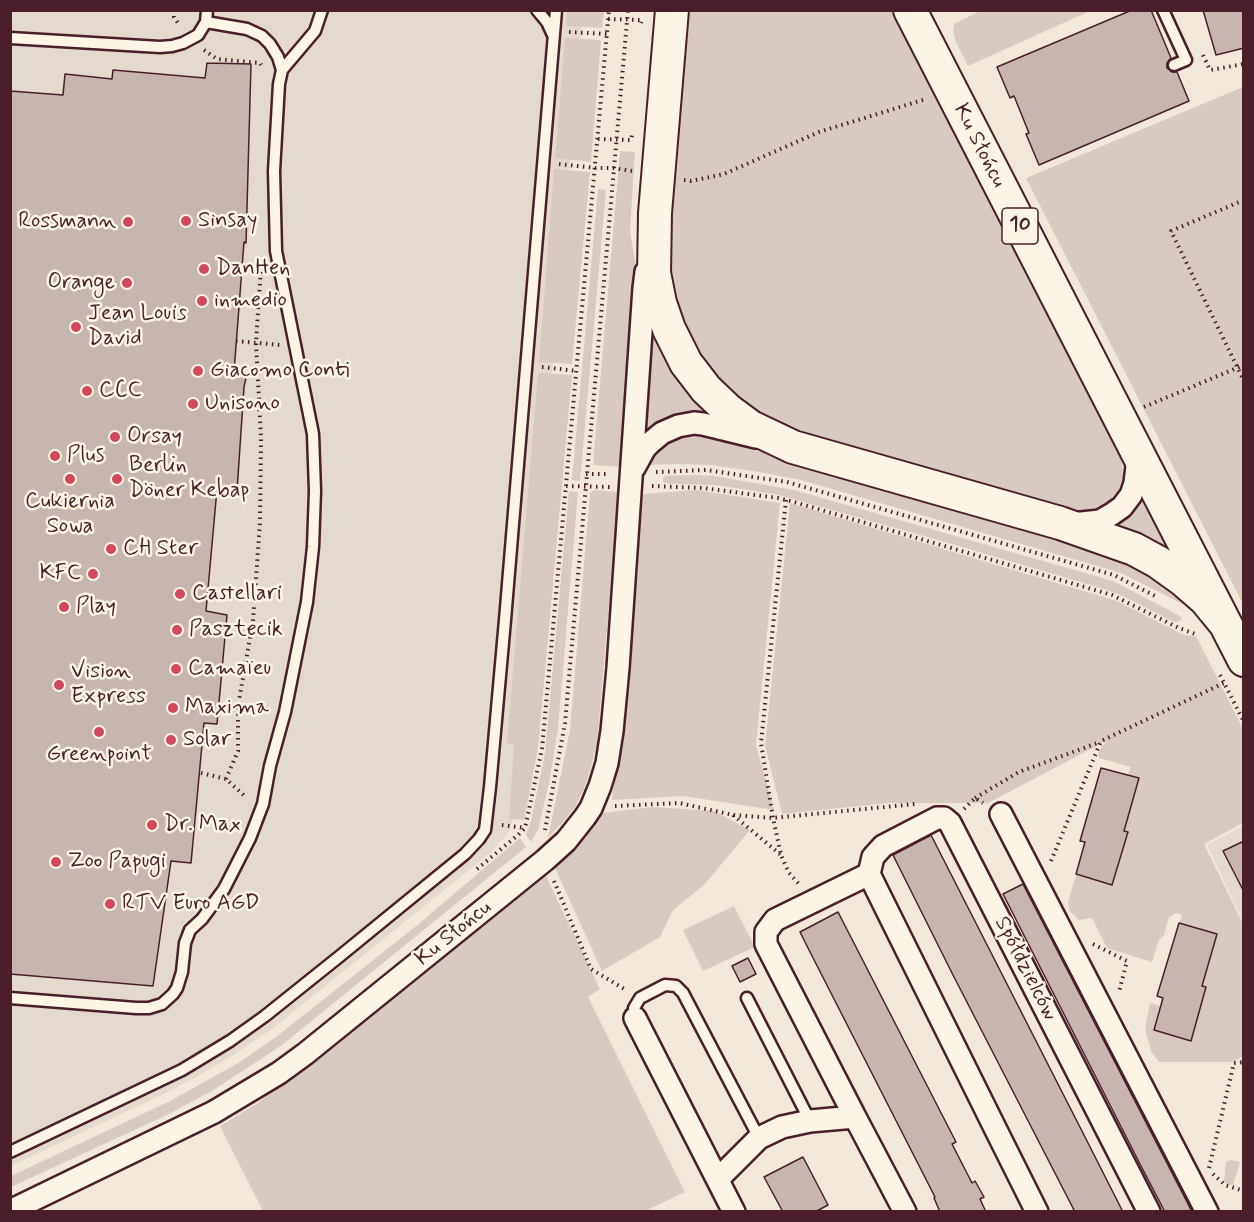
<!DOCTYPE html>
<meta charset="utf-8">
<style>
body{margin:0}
#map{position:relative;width:1254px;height:1222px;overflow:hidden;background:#f1e8da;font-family:Mynerve,sans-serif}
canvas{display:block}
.frame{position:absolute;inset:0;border:12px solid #4a1f2b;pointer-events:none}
</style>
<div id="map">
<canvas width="1254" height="1222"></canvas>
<div class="frame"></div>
</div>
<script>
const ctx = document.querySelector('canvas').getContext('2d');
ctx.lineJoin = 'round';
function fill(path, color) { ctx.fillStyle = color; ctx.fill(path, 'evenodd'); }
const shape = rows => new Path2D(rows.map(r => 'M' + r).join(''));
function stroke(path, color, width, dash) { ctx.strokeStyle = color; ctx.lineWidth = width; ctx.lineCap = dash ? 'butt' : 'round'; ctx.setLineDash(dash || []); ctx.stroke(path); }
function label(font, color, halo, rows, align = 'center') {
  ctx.font = font + ' Mynerve,sans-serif'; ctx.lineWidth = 5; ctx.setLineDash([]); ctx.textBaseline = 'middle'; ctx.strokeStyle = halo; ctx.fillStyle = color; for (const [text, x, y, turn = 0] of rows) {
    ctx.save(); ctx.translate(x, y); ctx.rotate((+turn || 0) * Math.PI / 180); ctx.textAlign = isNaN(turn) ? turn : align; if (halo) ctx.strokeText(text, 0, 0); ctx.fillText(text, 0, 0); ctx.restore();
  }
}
const built = shape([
 [10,11,583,11,514,816,509,832,489,854,272,1029,235,1054,202,1074,166,1093,11,1166],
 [1243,826,1243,921,1207,845]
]);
const green = shape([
 [567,11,604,11,602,28,566,26],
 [685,11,895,11,1115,443,1122,462,1123,476,1118,492,1109,501,1092,511,1077,514,796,436,744,407,706,369,678,319,665,248],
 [980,11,980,10,1090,11,968,66,956,42,953,31,954,24],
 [565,38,601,40,591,162,555,158],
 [1243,87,1243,604,1026,178],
 [620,151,635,152,630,231,637,273,620,467,593,465],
 [554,169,590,172,572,364,539,362],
 [598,189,606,190,580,481,572,480],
 [651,321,720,420,700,415,685,414,676,415,658,421,642,435],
 [538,373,572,375,538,749,524,820,509,819,514,745,507,743],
 [691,435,716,438,790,458,1131,560,1201,613,1121,573,801,480,753,471,711,465,678,464,646,465,649,458,668,442,680,437],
 [697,475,714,476,794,490,1096,576,1115,582,1180,616,1182,619,1178,622,1172,621,1125,597,1107,590,959,546,779,495,716,485,670,484,663,482,663,478,665,476],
 [594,490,619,492,597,744,590,771,584,789,575,807,563,822,548,838,570,730,590,493],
 [696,490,780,503,756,745,774,810,683,796,612,800,643,494],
 [569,491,578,492,558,729,549,783,538,830,531,842,526,835,531,821,545,753],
 [1143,492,1181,568,1112,528,1130,514,1138,504],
 [790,503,1117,601,1184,635,1196,636,1243,729,1243,823,1204,844,1243,924,1243,1056,1232,1062,1159,1062,1151,1051,1145,1029,1150,1003,1161,1006,1154,1030,1190,1041,1206,988,1202,986,1179,923,1182,915,1176,913,1169,917,1164,935,1159,940,1152,962,1107,948,1092,918,1079,920,1070,911,1068,902,1076,875,1112,885,1128,832,1124,831,1128,775,1131,767,1099,758,1098,753,1106,741,988,803,888,803,782,814,765,746],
 [653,807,714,811,750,830,704,885,673,910,660,937,602,971,554,866,583,839,602,813],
 [520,838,526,847,282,1045,212,1091,167,1115,11,1187,11,1176,170,1101,240,1062,276,1037,415,927],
 [546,876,600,989,588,997,685,1192,643,1212,263,1211,220,1126,258,1103],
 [734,906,755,947,703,971,683,930],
 [1231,1160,1240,1162,1233,1185,1243,1189,1224,1182,1226,1162]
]);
const building = shape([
 [1132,10,1151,10,1171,58,1167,63,1167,68,1172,72,1177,72,1189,101,1039,165,1026,134,1029,133,1014,96,1010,98,997,67,1132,10],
 [1203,10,1244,10,1244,48,1216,55,1203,10],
 [207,63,251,64,246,243,244,242,234,372,247,373,244,387,237,491,217,489,206,611,227,615,217,724,204,723,191,863,171,861,153,986,10,974,10,91,63,95,65,74,112,79,113,70,205,78,207,63],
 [1101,768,1139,778,1124,831,1128,832,1112,885,1076,874,1085,842,1080,841,1101,768],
 [931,835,1085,1137,1123,1212,1075,1212,953,975,893,855,931,835],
 [1244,841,1244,892,1223,851,1244,841],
 [1023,884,1186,1200,1192,1212,1165,1212,1142,1168,1003,894,1023,884],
 [838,912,956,1142,952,1144,972,1183,975,1181,984,1197,980,1199,986,1212,940,1212,934,1198,935,1197,809,950,800,932,838,912],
 [1179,923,1217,934,1202,986,1206,987,1191,1041,1154,1030,1163,998,1157,996,1179,923],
 [748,958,756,974,740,982,732,966,748,958],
 [803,1157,828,1205,815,1212,783,1212,764,1177,803,1157]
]);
const path = shape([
 [174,10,174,17,180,26],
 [608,19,642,20,641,23],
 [569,32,607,34],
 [204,50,217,59,260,63,261,65],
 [1203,55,1210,70,1244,64],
 [598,139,631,140,632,135],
 [559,164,596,168,613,168,632,171],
 [684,180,691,181,724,174,819,132,926,99],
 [1244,200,1171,231,1244,381],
 [236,341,280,345],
 [542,367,577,371],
 [1144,407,1244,365],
 [656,472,706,470,787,482,1114,575,1157,597],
 [586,474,609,474],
 [566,486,610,487],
 [652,486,703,488,778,498,794,502,1112,595,1179,628,1198,635],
 [786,500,761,743,773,818,781,855,789,873,800,885],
 [1220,675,1244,722],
 [201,773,226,779,247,798],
 [226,779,238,751,238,706,253,621,260,522,261,438,256,343,261,268],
 [975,798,1019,772,1100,742],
 [615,806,679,803,733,815,773,818,915,804],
 [964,809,975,798,983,803],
 [733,815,781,855],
 [502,825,525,828],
 [545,830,565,723,628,10],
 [1051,861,1101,741,1224,683],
 [477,869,518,835,525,828,542,749,609,10],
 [554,881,591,969,626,990],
 [1093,944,1127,961,1119,992],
 [1209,1168,1234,1063,1244,1062],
 [1213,1174,1225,1185,1244,1191]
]);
const lane = shape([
 [537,10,547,22,553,35],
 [1163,10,1186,60,1174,65],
 [206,22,247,29,262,36,270,44,278,57,282,70],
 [10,38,160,47,172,46,183,43,198,35,206,22,207,10],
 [10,998,136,1008,149,1008,162,1004,173,994,177,988,182,972,185,943,190,930,202,919,224,889,250,838,263,804,270,766,285,712,307,602,313,547,315,491,313,434,276,251,274,171,279,84,282,70,315,31,322,10],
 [747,998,810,1121],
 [635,1018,634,1008,640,998,665,985,676,986,683,993,759,1138],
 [10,1152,182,1070,230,1041,265,1016,340,956,465,854,479,839,485,830,490,787,505,620,556,10]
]);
const street = shape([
 [634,468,645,448,650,443,662,433,678,426,694,423,703,424,756,437],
 [1072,524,1100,521,1112,514,1122,507,1131,495,1135,483,1137,466,1135,455],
 [1001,814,1207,1212],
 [635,1018,734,1212],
 [855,1117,766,944,766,932,775,920,869,874],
 [718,1179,759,1138,782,1127,810,1121,855,1117,905,1212],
 [10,1211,214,1112,279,1073,305,1054,545,860,566,841,585,817,591,808,600,786,607,763,612,731,618,668,644,288,646,272],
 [1037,1212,996,1130,869,874,873,857,883,846,937,818,944,818,950,823,1149,1212]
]);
const primary = shape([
 [672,10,655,213,654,273,660,303,669,329,686,363,706,389,728,410,751,427,793,447,1060,523,1134,549,1158,562,1183,580,1206,600,1224,622],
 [910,10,1244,660]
]);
const markers = [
 [186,221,6,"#d1495b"],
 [128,222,6,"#d1495b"],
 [204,269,6,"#d1495b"],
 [127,283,6,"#d1495b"],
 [202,301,6,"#d1495b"],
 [76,327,6,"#d1495b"],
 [198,371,6,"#d1495b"],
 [87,391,6,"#d1495b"],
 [193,404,6,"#d1495b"],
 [115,437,6,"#d1495b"],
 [55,456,6,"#d1495b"],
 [70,479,6,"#d1495b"],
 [117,479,6,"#d1495b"],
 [111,549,6,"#d1495b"],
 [93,574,6,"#d1495b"],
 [180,594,6,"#d1495b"],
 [64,607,6,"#d1495b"],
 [177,630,6,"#d1495b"],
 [176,669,6,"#d1495b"],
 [59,685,6,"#d1495b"],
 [173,708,6,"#d1495b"],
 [99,732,6,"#d1495b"],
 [171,740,6,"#d1495b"],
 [152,825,6,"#d1495b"],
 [56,862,6,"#d1495b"],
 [110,904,6,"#d1495b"]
];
const shields = [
 [1020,226,36]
];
const shieldNames = [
 ["10",1020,226]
];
const streetNames = [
 ["Ku Słońcu",979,146,63],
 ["Ku Słońcu",454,934,-39],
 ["Spółdzielców",1025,969,63]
];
const poiNames = [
 ["Sinsay",198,221],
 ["Rossmann",116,222,"right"],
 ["DanHen",216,269],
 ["Orange",115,283,"right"],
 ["inmedio",214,301],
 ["Jean Louis",88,314],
 ["David",88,339],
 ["Giacomo Conti",210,371],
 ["CCC",99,391],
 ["Unisono",205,404],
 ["Orsay",127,437],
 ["Plus",67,456],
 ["Berlin",129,466],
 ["Döner Kebap",129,491],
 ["Cukiernia",70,502,"center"],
 ["Sowa",70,527,"center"],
 ["CH Ster",123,549],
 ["KFC",81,574,"right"],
 ["Castellari",192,594],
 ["Play",76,607],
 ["Pasztecik",189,630],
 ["Camaïeu",188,669],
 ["Vision",71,672],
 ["Express",71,697],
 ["Maxima",185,708],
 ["Solar",183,740],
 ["Greenpoint",99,755,"center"],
 ["Dr. Max",164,825],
 ["Zoo Papugi",68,862],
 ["RTV Euro AGD",122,904]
];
fill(built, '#e4d9cd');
fill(green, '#d8cac0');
fill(building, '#c7b6af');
stroke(building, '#4a1f2b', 1.5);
stroke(lane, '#4a1f2b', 15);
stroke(street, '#4a1f2b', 26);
stroke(primary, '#4a1f2b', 36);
stroke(path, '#4a1f2b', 4, [1.5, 4.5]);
stroke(lane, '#fcf5e5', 10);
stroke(street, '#fcf5e5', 21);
stroke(primary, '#fcf5e5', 32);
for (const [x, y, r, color] of markers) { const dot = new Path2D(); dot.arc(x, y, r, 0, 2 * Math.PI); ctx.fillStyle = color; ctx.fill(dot); stroke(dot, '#fcf5e5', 2); }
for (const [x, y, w] of shields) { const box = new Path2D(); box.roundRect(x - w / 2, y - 18, w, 36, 4.5); ctx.fillStyle = '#fcf5e5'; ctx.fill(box); stroke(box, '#4a1f2b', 1.5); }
label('bold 21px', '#4a1f2b', null, shieldNames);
label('22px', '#4a1f2b', '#fcf5e5', streetNames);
label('22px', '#4a1f2b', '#fcf5e5', poiNames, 'left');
</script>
